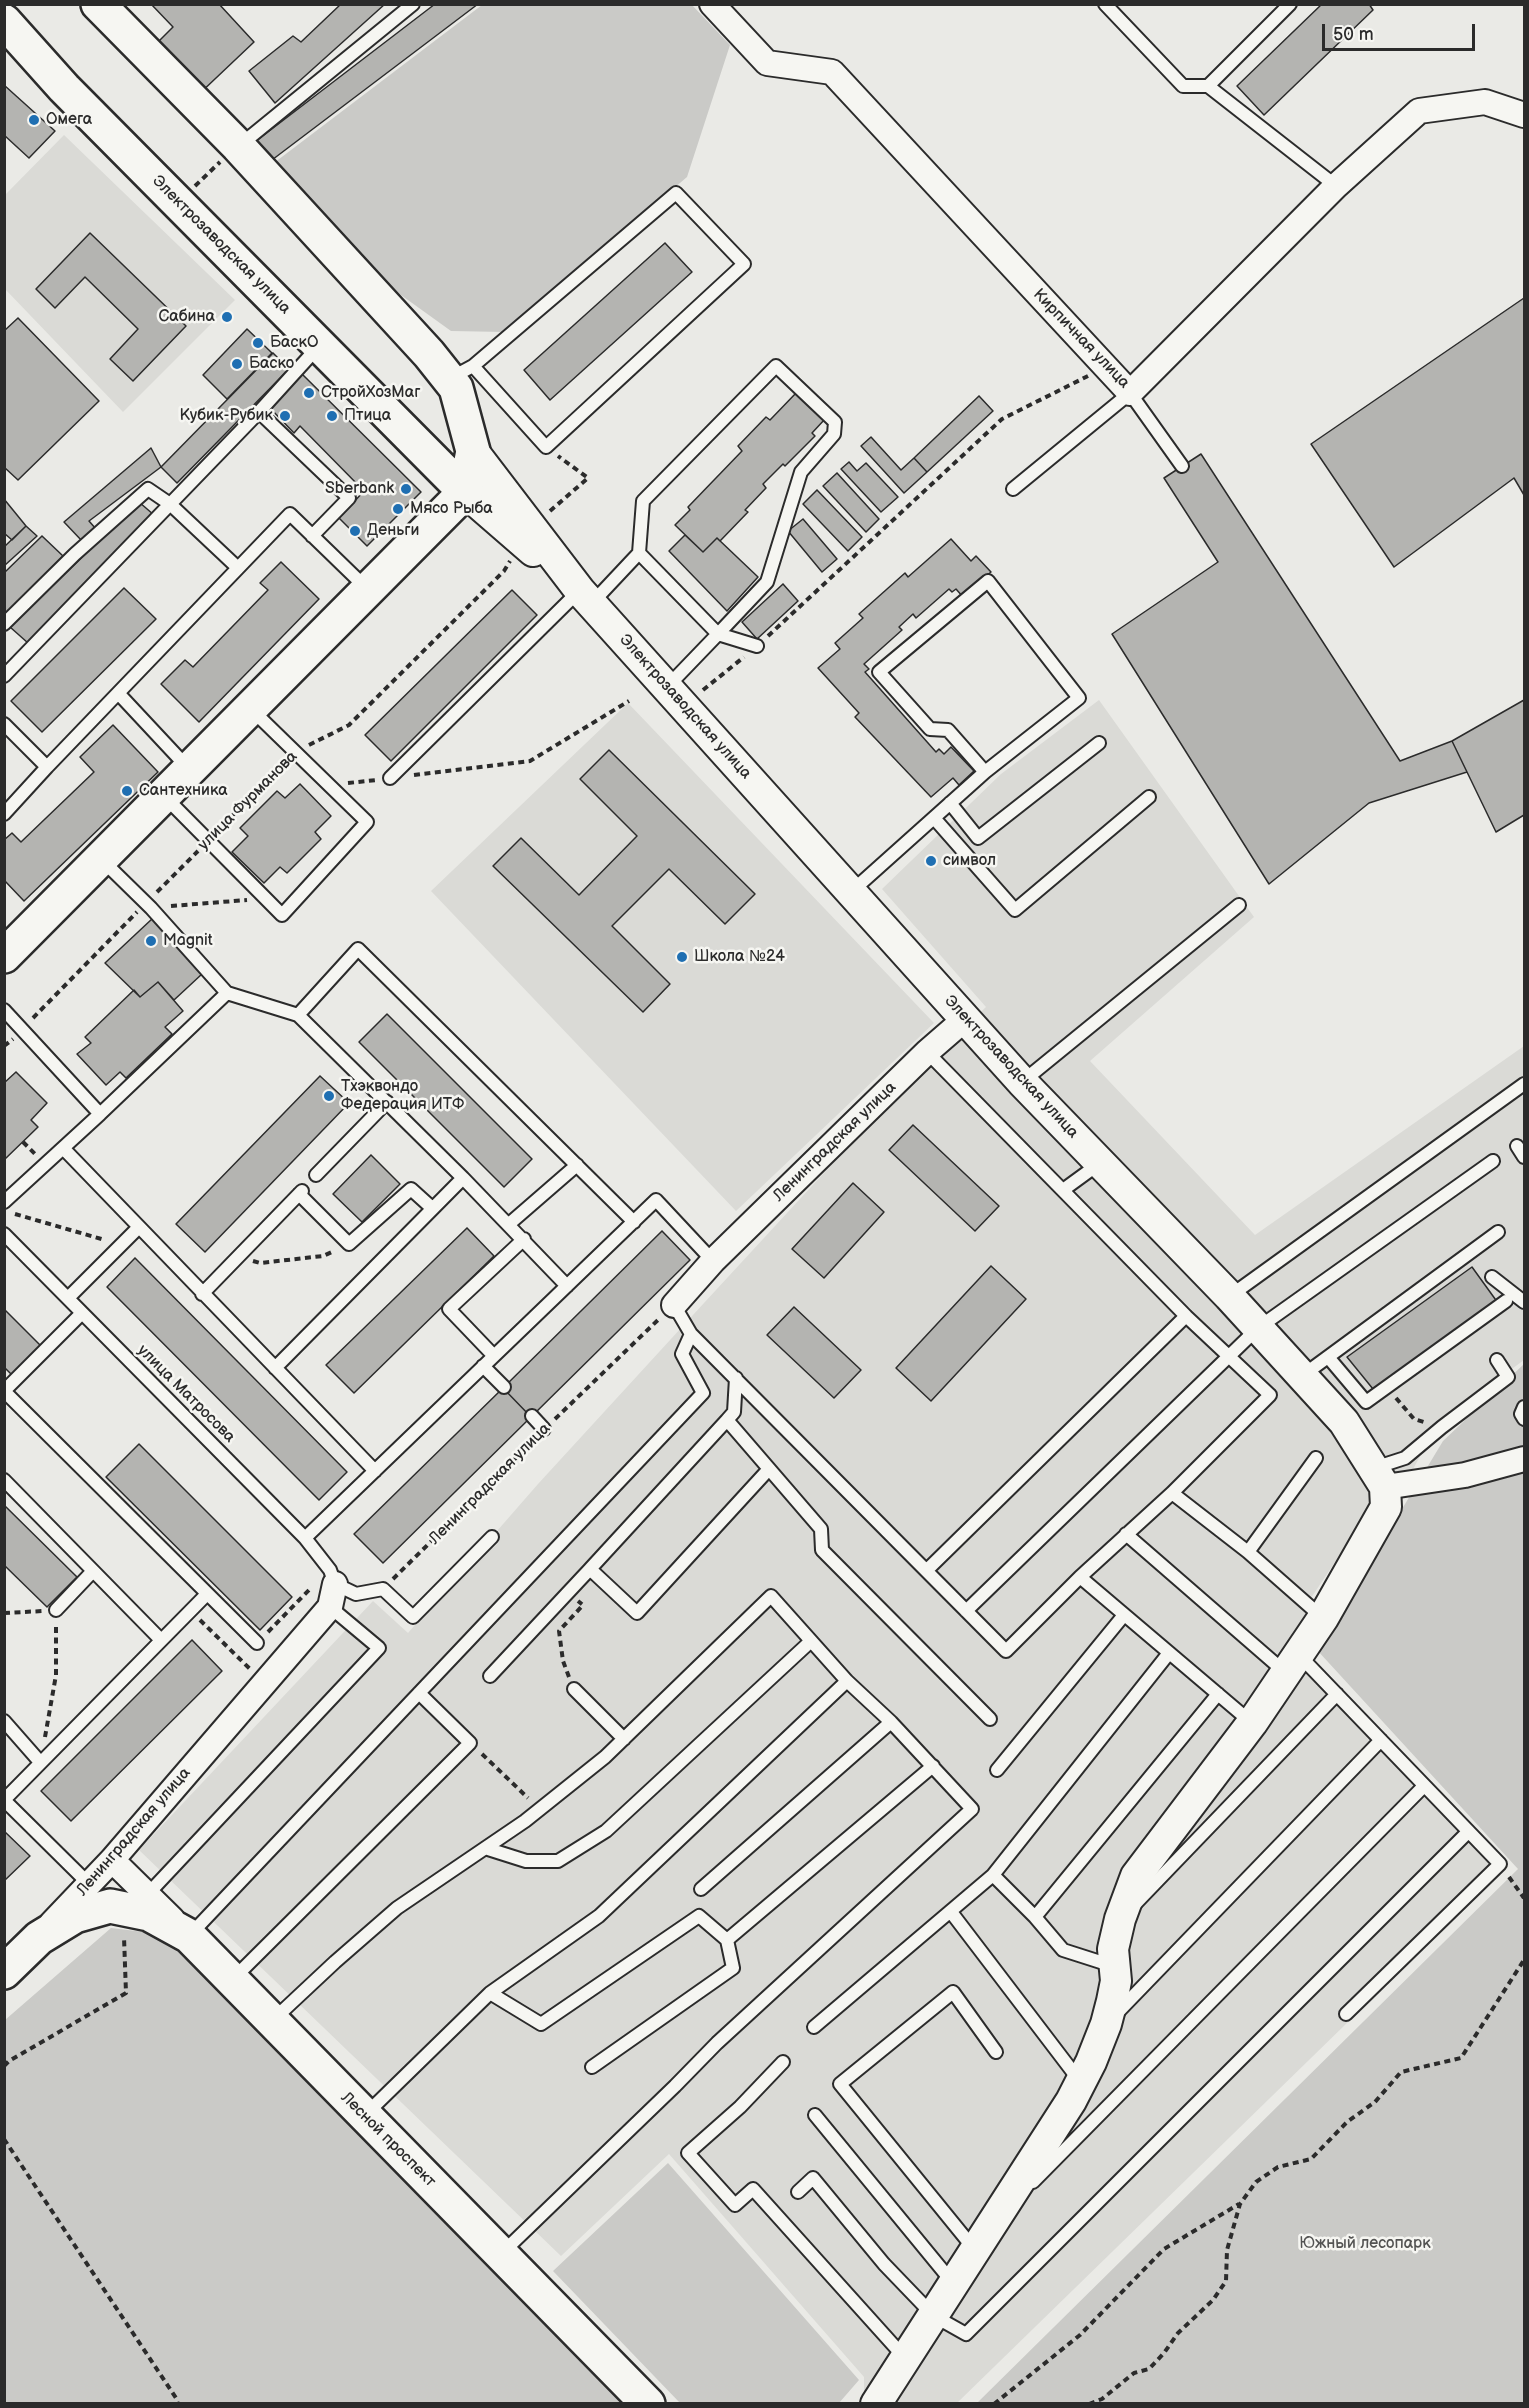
<!DOCTYPE html>
<meta charset="utf-8">
<style>
body{margin:0}
#map{position:relative;width:1529px;height:2408px;overflow:hidden;background:#eaeae6;font-family:"Balsamiq Sans",sans-serif}
canvas{display:block}
.frame{position:absolute;inset:0;border:6px solid #2b2b2b;pointer-events:none}
.scale{position:absolute;left:1322px;top:24px;width:153px;height:27px;box-sizing:border-box;border:3px solid #2b2b2b;border-top:0;padding-left:8px;font-size:18px;line-height:21px;white-space:nowrap;color:#2b2b2b;-webkit-text-stroke:4px #f6f6f2;paint-order:stroke}
</style>
<div id="map">
<canvas width="1529" height="2408"></canvas>
<div class="frame"></div>
<div class="scale">50 m</div>
</div>
<script>
const ctx = document.querySelector('canvas').getContext('2d');
ctx.lineJoin = 'round';
function fill(path, color) { ctx.fillStyle = color; ctx.fill(path, 'evenodd'); }
const shape = rows => new Path2D(rows.map(r => 'M' + r).join(''));
function stroke(path, color, width, dash) { ctx.strokeStyle = color; ctx.lineWidth = width; ctx.lineCap = dash ? 'butt' : 'round'; ctx.setLineDash(dash || []); ctx.stroke(path); }
function label(font, color, halo, rows, align = 'center') {
  ctx.font = font + ' "Balsamiq Sans",sans-serif'; ctx.lineWidth = 5; ctx.setLineDash([]); ctx.textBaseline = 'middle'; ctx.strokeStyle = halo; ctx.fillStyle = color; for (const [text, x, y, turn = 0] of rows) {
    ctx.save(); ctx.translate(x, y); ctx.rotate((+turn || 0) * Math.PI / 180); ctx.textAlign = isNaN(turn) ? turn : align; if (halo) ctx.strokeText(text, 0, 0); ctx.fillText(text, 0, 0); ctx.restore();
  }
}
const built = shape([
 [64,135,235,300,123,412,5,289,5,195],
 [1099,700,1254,917,1090,1061,1255,1235,1524,1046,1524,1360,1438,1423,1398,1497,1375,1502,1305,1607,1309,1657,1506,1868,957,2403,864,2403,864,2377,669,2154,561,2256,139,1850,373,1601,408,1633,538,1484,704,1303,906,1084,986,1007,882,889,1001,774],
 [628,703,934,1023,736,1211,431,891]
]);
const green = shape([
 [482,5,692,5,730,45,687,177,505,332,451,331,369,272,266,169],
 [1524,1364,1524,2403,976,2404,1518,1869,1317,1650,1443,1441],
 [111,1928,144,1932,177,1948,625,2404,5,2404,5,2020],
 [668,2163,859,2380,839,2403,680,2403,553,2271]
]);
const building = shape([
 [151,4,219,4,254,42,197,96,152,48,173,27,151,4],
 [341,4,385,4,275,103,249,71,293,36,301,42,341,4],
 [435,4,478,4,264,166,247,148,435,4],
 [1322,4,1369,4,1373,10,1264,115,1237,86,1322,4],
 [4,85,55,131,29,158,4,135,4,85],
 [90,233,186,326,133,381,110,359,138,329,85,277,55,308,36,289,90,233],
 [665,243,692,272,550,400,524,370,665,243],
 [1524,298,1524,495,1514,478,1394,567,1311,444,1524,298],
 [18,318,99,401,18,480,4,467,4,331,18,318],
 [247,329,272,353,227,399,203,375,247,329],
 [273,353,289,369,177,483,161,467,273,353],
 [302,374,421,492,367,546,339,518,364,491,300,426,294,433,270,408,302,374],
 [797,392,825,419,812,433,815,436,785,466,783,464,763,484,766,488,745,510,748,512,720,541,717,538,703,552,675,525,690,510,688,507,742,451,738,446,766,417,770,420,797,392],
 [979,396,993,411,927,472,914,458,979,396],
 [871,437,901,470,914,458,927,472,904,493,861,446,871,437],
 [151,448,161,467,89,521,96,529,83,542,64,522,151,448],
 [1201,454,1400,761,1452,741,1467,772,1369,803,1269,884,1112,634,1218,562,1164,478,1201,454],
 [849,462,857,471,866,463,898,497,881,512,841,469,849,462],
 [837,473,879,519,866,532,823,486,837,473],
 [817,490,862,537,848,551,803,504,817,490],
 [4,499,26,526,12,540,4,533,4,499],
 [139,502,154,515,28,643,10,627,139,502],
 [803,519,837,559,822,572,788,531,803,519],
 [26,526,37,536,4,566,4,547,26,526],
 [685,535,703,552,717,538,758,577,727,611,669,551,685,535],
 [42,536,63,556,4,615,4,573,42,536],
 [951,539,971,561,976,556,991,572,963,597,956,589,952,592,949,589,916,618,913,614,899,627,902,630,864,664,869,669,865,672,936,752,939,749,944,754,951,747,974,771,959,785,953,778,931,797,855,717,859,713,818,668,840,649,835,643,863,618,859,614,905,573,908,577,951,539],
 [281,562,319,599,199,722,161,684,185,660,193,667,268,590,260,583,281,562],
 [783,584,798,601,757,639,742,622,783,584],
 [124,588,156,619,42,732,11,701,124,588],
 [512,590,537,615,391,761,365,735,512,590],
 [1524,700,1524,815,1496,832,1452,741,1524,700],
 [113,725,158,772,24,901,4,880,4,840,12,833,21,842,94,772,80,757,113,725],
 [609,750,755,894,725,924,669,869,612,926,670,984,643,1012,493,866,521,838,579,895,637,836,580,779,609,750],
 [300,784,331,816,315,832,321,839,287,873,280,867,264,883,232,852,248,836,240,828,277,791,285,798,300,784],
 [153,918,202,974,174,1000,158,982,140,997,105,963,153,918],
 [158,982,183,1011,165,1027,172,1034,126,1078,120,1072,106,1085,77,1054,91,1043,85,1037,134,990,140,997,158,982],
 [387,1014,532,1159,504,1187,359,1042,387,1014],
 [16,1072,47,1103,31,1120,38,1127,4,1160,4,1083,16,1072],
 [320,1076,349,1103,205,1252,176,1224,320,1076],
 [913,1125,999,1206,975,1231,889,1150,913,1125],
 [371,1155,400,1184,362,1222,333,1194,371,1155],
 [853,1183,884,1212,824,1278,792,1249,853,1183],
 [467,1228,494,1256,354,1393,326,1365,467,1228],
 [662,1231,690,1260,531,1417,503,1388,662,1231],
 [135,1258,347,1472,319,1500,107,1287,135,1258],
 [991,1266,1026,1299,931,1401,896,1368,991,1266],
 [1472,1267,1498,1303,1373,1389,1347,1357,1472,1267],
 [794,1307,861,1370,834,1398,767,1335,794,1307],
 [4,1309,42,1347,12,1375,4,1367,4,1309],
 [503,1388,531,1417,383,1563,354,1534,503,1388],
 [139,1444,292,1597,260,1630,106,1477,139,1444],
 [4,1505,77,1577,47,1607,4,1565,4,1505],
 [192,1640,222,1671,71,1821,41,1791,192,1640],
 [4,1831,30,1856,4,1881,4,1831]
]);
const path = shape([
 [195,186,220,162],
 [550,511,588,478,558,456],
 [768,636,1002,419,1088,376],
 [703,690,744,657],
 [309,745,349,725,504,571,510,561],
 [414,775,530,761,629,701],
 [348,783,377,780],
 [218,830,284,763],
 [157,892,198,851],
 [171,906,247,900],
 [33,1018,137,912],
 [4,1046,13,1039],
 [23,1142,35,1154],
 [15,1214,105,1240],
 [253,1261,260,1263,323,1256,334,1251],
 [1396,1398,1414,1419,1424,1422],
 [555,1419,660,1318],
 [393,1579,535,1439],
 [4,1613,43,1611],
 [200,1620,250,1669],
 [268,1632,311,1588],
 [569,1677,563,1661,559,1631,583,1605,578,1601],
 [45,1737,56,1675,56,1625],
 [482,1754,528,1798],
 [1509,1877,1524,1898],
 [4,2066,9,2061,126,1993,124,1937],
 [4,2139,176,2398,178,2404],
 [994,2404,1080,2335,1164,2249,1239,2204],
 [1089,2404,1102,2399,1134,2373,1149,2369,1164,2353,1178,2333,1213,2300,1226,2281,1227,2250,1240,2204,1256,2182,1278,2167,1311,2159,1347,2122,1375,2102,1401,2072,1461,2058,1524,1960]
]);
const service = shape([
 [1105,4,1183,86,1208,86,1290,4],
 [1208,86,1336,186],
 [250,137,413,4],
 [457,385,460,373,473,366,546,447,744,264,676,193,473,366],
 [259,412,349,498,312,536],
 [1013,489,1130,393,1182,466],
 [639,553,643,501,776,366,835,422,834,434,801,472,767,582,718,634,757,646],
 [592,603,639,553,718,634,667,687],
 [4,624,75,554,148,489,170,504,238,568],
 [4,676,259,412,318,347],
 [118,693,189,769],
 [4,724,47,767],
 [390,778,579,591],
 [165,797,282,915,367,822,251,709],
 [950,803,978,838,1099,743],
 [4,814,47,767,290,514,356,578],
 [934,818,1015,910,1149,797],
 [851,892,985,772,1079,698,988,581,879,672,930,729,948,730,985,772],
 [227,993,298,1015,463,1178,567,1286],
 [4,1010,100,1114,227,993,151,908,102,860],
 [298,1015,358,949,634,1222],
 [1022,1082,1239,905],
 [1517,1146,1524,1157],
 [63,1148,375,1471],
 [316,1175,387,1102],
 [1063,1190,1100,1163],
 [299,1194,349,1244,411,1189,432,1208],
 [4,1202,100,1114],
 [509,1224,577,1165],
 [4,1234,305,1538,330,1570,335,1584,356,1594,383,1589,413,1617,492,1537],
 [1492,1277,1524,1302],
 [202,1294,302,1191],
 [1230,1296,1524,1084],
 [68,1298,138,1228],
 [674,1305,691,1334,1006,1651,1080,1577,1172,1493,1270,1395,1186,1316,927,1052],
 [494,1356,449,1309,524,1239],
 [1328,1357,1366,1402,1506,1301],
 [483,1366,504,1387],
 [275,1368,463,1178],
 [1302,1376,1498,1232],
 [736,1378,734,1412,727,1420,821,1529,822,1550,990,1719],
 [4,1391,257,1643],
 [4,1391,82,1313],
 [1524,1407,1521,1414,1524,1419],
 [532,1416,544,1429],
 [727,1420,590,1569,637,1613,769,1469],
 [1374,1468,1405,1458,1442,1427,1508,1377,1497,1360],
 [4,1480,161,1640],
 [1172,1493,1248,1552,1323,1618],
 [1126,1534,1286,1673],
 [305,1538,656,1200,713,1261],
 [1248,1552,1316,1458],
 [927,1570,1186,1316],
 [1080,1577,1252,1723],
 [56,1610,93,1571],
 [966,1611,1258,1328,1493,1161],
 [1299,1655,1500,1864,1346,2014],
 [490,1676,590,1569],
 [574,1689,624,1739],
 [4,1721,40,1762],
 [997,1770,1124,1615],
 [4,1800,207,1594],
 [4,1800,91,1886],
 [485,1848,526,1861,558,1861,606,1831,811,1641],
 [993,1875,1035,1917,1063,1950,1113,1966],
 [701,1889,891,1722],
 [147,1895,379,1648,330,1607],
 [1136,1903,1337,1694],
 [951,1912,1079,2080],
 [1035,1917,1218,1694],
 [189,1936,703,1393,682,1354,691,1334],
 [233,1979,470,1743,419,1693],
 [490,1993,541,2024,699,1916,727,1940,933,1766],
 [1117,2013,1381,1740],
 [273,2020,335,1962,397,1908,525,1821,605,1757,771,1596,847,1681,891,1722,972,1809,717,2043,675,2086,501,2254],
 [814,2027,993,1875,1169,1653],
 [783,2062,740,2107,688,2153,735,2205,753,2189,905,2358],
 [592,2067,733,1968,727,1940],
 [365,2115,490,1993,599,1916,847,1681],
 [815,2115,953,2283],
 [1033,2182,1424,1786],
 [798,2192,813,2178,884,2264,934,2316,966,2334,1468,1832],
 [975,2250,840,2084,953,1992,996,2052]
]);
const minor = shape([
 [712,4,767,63,832,72,1130,393,1336,186,1419,111,1485,102,1524,115],
 [674,1305,713,1261,927,1052,965,1019],
 [1385,1487,1465,1475,1524,1459],
 [112,1860,172,1919],
 [52,1923,112,1860,330,1607,335,1584]
]);
const tertiary = shape([
 [473,451,580,591,1022,1082,1229,1296,1344,1422,1385,1487,1386,1507,1323,1618,1252,1723,1136,1876,1120,1919,1113,1949,1116,1981,1112,2001,1106,2024,1091,2062,1071,2101,876,2404],
 [465,492,533,551]
]);
const secondary = shape([
 [98,4,238,146,429,354,456,388,473,451,465,492],
 [4,21,64,88,465,492],
 [4,956,465,492],
 [4,1972,39,1938,75,1916,110,1906,149,1914,189,1936,648,2404]
]);
const markers = [
 [34,120,6,"#1f6fb2"],
 [227,317,6,"#1f6fb2"],
 [258,343,6,"#1f6fb2"],
 [237,364,6,"#1f6fb2"],
 [309,393,6,"#1f6fb2"],
 [285,416,6,"#1f6fb2"],
 [332,416,6,"#1f6fb2"],
 [406,489,6,"#1f6fb2"],
 [398,509,6,"#1f6fb2"],
 [355,531,6,"#1f6fb2"],
 [127,791,6,"#1f6fb2"],
 [931,861,6,"#1f6fb2"],
 [151,941,6,"#1f6fb2"],
 [682,957,6,"#1f6fb2"],
 [329,1096,6,"#1f6fb2"]
];
const poiNames = [
 ["Омега",46,120],
 ["Сабина",215,317,"right"],
 ["БаскО",270,343],
 ["Баско",249,364],
 ["СтройХозМаг",321,393],
 ["Кубик-Рубик",273,416,"right"],
 ["Птица",344,416],
 ["Sberbank",394,489,"right"],
 ["Мясо Рыба",410,509],
 ["Деньги",367,531],
 ["Сантехника",139,791],
 ["символ",943,861],
 ["Magnit",163,941],
 ["Школа №24",694,957],
 ["Тхэквондо",341,1087],
 ["Федерация ИТФ",341,1105]
];
const streetNames = [
 ["Электрозаводская улица",221,245,45],
 ["Кирпичная улица",1081,339,46],
 ["Электрозаводская улица",685,707,48],
 ["улица Фурманова",248,801,-45],
 ["Электрозаводская улица",1011,1067,47],
 ["Ленинградская улица",835,1142,-44],
 ["улица Матросова",186,1394,45],
 ["Ленинградская улица",490,1484,-45],
 ["Ленинградская улица",134,1832,-49],
 ["Лесной проспект",388,2140,45]
];
const parkNames = [
 ["Южный лесопарк",1365,2244]
];
fill(built, '#dadad6');
fill(green, '#cacac7');
fill(building, '#b4b4b1');
stroke(building, '#2b2b2b', 1.5);
stroke(service, '#2b2b2b', 16);
stroke(minor, '#2b2b2b', 28);
stroke(tertiary, '#2b2b2b', 34);
stroke(secondary, '#2b2b2b', 38);
stroke(path, '#2b2b2b', 4, [6, 4.5]);
stroke(service, '#f6f6f2', 12);
stroke(minor, '#f6f6f2', 24);
stroke(tertiary, '#f6f6f2', 30);
stroke(secondary, '#f6f6f2', 33);
for (const [x, y, r, color] of markers) { const dot = new Path2D(); dot.arc(x, y, r, 0, 2 * Math.PI); ctx.fillStyle = color; ctx.fill(dot); stroke(dot, '#f6f6f2', 2); }
label('16px', '#2b2b2b', '#f6f6f2', poiNames, 'left');
label('16px', '#2b2b2b', '#f6f6f2', streetNames);
label('16px', '#535352', '#f6f6f2', parkNames);
</script>
